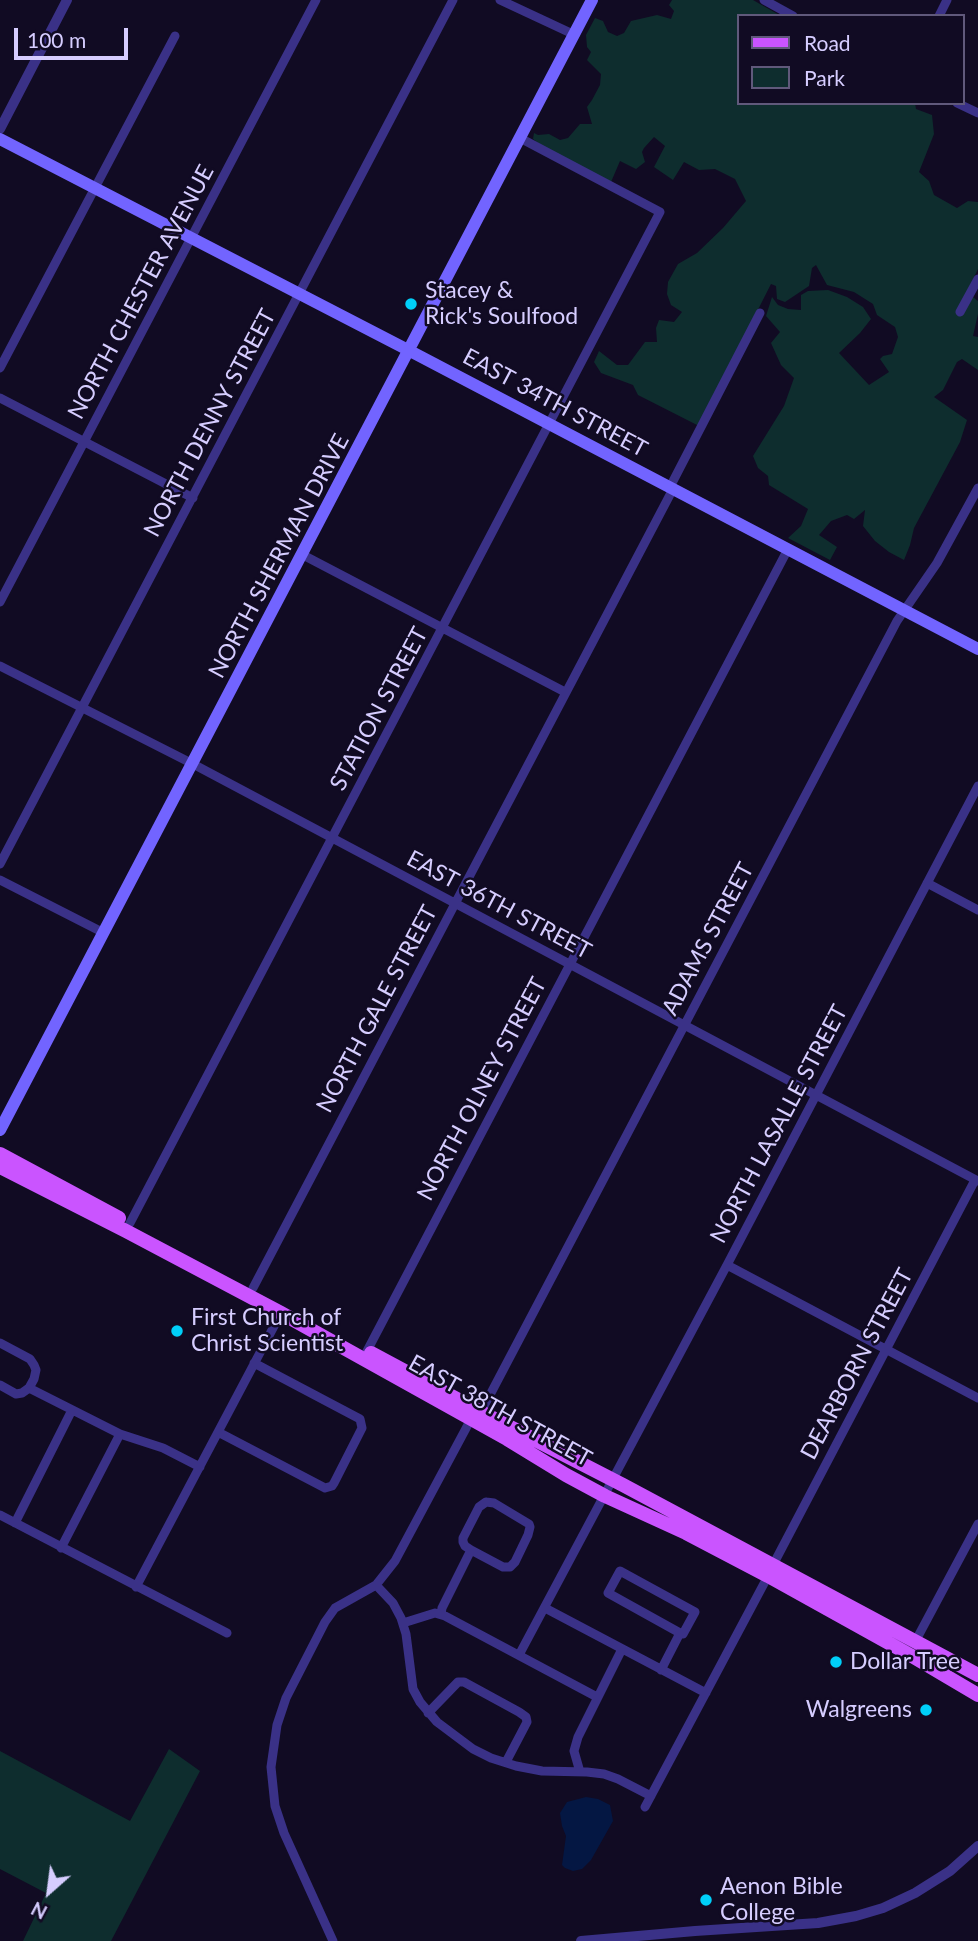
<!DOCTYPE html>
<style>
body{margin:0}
#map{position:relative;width:978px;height:1941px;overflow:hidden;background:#110b23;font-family:Lato,sans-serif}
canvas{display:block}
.legend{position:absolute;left:737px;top:14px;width:228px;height:91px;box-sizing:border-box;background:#110b23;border:2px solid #60597b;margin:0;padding:9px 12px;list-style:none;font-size:21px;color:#d6cdff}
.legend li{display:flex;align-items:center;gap:14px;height:35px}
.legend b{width:35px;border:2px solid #60597b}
.north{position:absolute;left:14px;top:1857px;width:70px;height:70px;-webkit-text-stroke:5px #110b23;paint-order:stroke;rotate:208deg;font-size:19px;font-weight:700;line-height:28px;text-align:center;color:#d6cdff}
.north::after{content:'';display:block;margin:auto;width:24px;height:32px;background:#d6cdff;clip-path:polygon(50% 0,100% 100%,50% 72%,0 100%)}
.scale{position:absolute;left:14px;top:28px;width:114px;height:32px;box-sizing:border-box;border:4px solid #d6cdff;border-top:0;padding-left:9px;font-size:21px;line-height:24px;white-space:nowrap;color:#d6cdff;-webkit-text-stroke:5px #110b23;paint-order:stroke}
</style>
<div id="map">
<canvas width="978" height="1941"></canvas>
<ul class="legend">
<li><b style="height:9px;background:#ca54ff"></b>Road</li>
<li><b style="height:19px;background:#0e2d2e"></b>Park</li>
</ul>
<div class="north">N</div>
<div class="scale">100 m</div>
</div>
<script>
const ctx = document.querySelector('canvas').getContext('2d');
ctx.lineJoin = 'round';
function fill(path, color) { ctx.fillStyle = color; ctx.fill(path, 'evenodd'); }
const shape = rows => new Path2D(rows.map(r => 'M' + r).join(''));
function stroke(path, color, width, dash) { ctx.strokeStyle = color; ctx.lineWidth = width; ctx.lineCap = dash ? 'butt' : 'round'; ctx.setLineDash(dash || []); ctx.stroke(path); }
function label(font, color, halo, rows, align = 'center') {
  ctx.font = font + ' Lato,sans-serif'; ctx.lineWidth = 5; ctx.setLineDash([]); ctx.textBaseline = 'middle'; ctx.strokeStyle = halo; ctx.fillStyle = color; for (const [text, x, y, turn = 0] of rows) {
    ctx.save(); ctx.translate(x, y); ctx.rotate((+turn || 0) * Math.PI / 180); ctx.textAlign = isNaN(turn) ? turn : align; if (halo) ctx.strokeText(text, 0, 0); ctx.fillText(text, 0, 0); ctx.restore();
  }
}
const green = shape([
 [672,0,753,0,781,16,738,16,738,103,915,103,916,109,932,115,934,134,919,172,929,181,934,195,957,208,968,201,978,202,978,269,957,312,973,297,978,301,978,314,973,336,978,337,978,370,962,359,957,362,943,390,934,397,967,420,960,442,914,528,910,545,904,560,889,552,875,541,863,526,865,510,854,519,847,515,831,521,819,535,837,547,830,560,788,538,801,526,808,509,769,485,768,476,758,468,753,456,784,406,794,378,781,365,771,343,780,332,766,316,772,297,778,305,788,309,801,310,801,295,808,291,828,290,847,297,863,307,871,319,860,333,839,353,869,385,889,372,880,359,883,356,892,354,898,337,895,327,877,315,873,304,854,292,827,285,816,265,812,268,809,286,785,302,777,299,776,286,771,284,699,426,638,395,633,385,601,373,594,362,599,351,617,365,628,365,645,342,657,342,656,328,659,320,674,322,682,312,671,305,667,294,668,282,678,264,697,253,723,228,746,201,735,179,715,169,699,170,684,162,673,180,654,167,665,146,654,137,644,148,642,152,645,162,636,169,620,161,611,182,542,146,533,139,534,133,538,135,549,134,560,140,568,138,580,124,592,124,587,107,592,100,600,85,601,74,587,60,591,52,587,47,586,35,595,18,603,21,608,32,617,36,624,33,631,21,657,15,671,19,674,11,669,5],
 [169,1749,200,1771,111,1941,23,1941,46,1893,0,1869,0,1751,130,1821]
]);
const water = shape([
 [586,1797,598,1799,610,1805,613,1821,591,1860,582,1869,573,1871,565,1868,562,1865,566,1836,562,1826,560,1813,567,1802]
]);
const minor = shape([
 [500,0,575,35],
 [764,0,793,16],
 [939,16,947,0],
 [957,103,978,113],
 [960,312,978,279],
 [0,368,175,36],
 [0,398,193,498],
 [670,487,760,313],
 [303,555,565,692],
 [0,602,316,0],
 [0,666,193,764,978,1181],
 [0,864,453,0],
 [0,880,104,933],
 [927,883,978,910],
 [130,1223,660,212,520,138],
 [727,1265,978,1398],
 [253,1288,673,489],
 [0,1343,30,1359,34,1365,36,1370,34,1379,29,1388,22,1393,16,1394,0,1385],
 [367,1351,788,549],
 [29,1388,120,1434,163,1448,200,1467],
 [481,1412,897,621,937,563,978,488],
 [218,1432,325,1488,332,1486,334,1483,362,1428,360,1419,254,1363],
 [486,1502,494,1503,529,1524,530,1527,528,1535,515,1562,510,1567,503,1567,471,1550,465,1546,463,1542,463,1538,479,1507,486,1502],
 [0,1515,227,1633],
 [15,1523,72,1410],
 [61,1548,120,1434],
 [773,1565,975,1180],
 [376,1585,393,1603,401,1618,406,1634,413,1689,420,1702,437,1722,473,1749,491,1758,516,1766,542,1771,587,1772,604,1774,618,1779,651,1796],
 [136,1587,281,1313],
 [545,1608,706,1693],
 [441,1614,442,1608,471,1550],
 [403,1623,435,1613,445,1616,597,1697],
 [915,1642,978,1524],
 [519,1655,727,1265,978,786],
 [661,1670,680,1633,683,1634,695,1612,620,1571,608,1593,680,1633],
 [428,1713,458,1682,464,1682,519,1712,526,1717,527,1722,506,1762],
 [580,1772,574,1751,578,1737,622,1649],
 [645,1807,768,1576],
 [333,1941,284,1833,275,1806,271,1767,277,1725,286,1698,325,1622,335,1608,376,1585,395,1561,471,1419]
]);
const tertiary = shape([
 [0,129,67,0],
 [581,1941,695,1931,818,1923,856,1916,883,1908,915,1893,950,1871,978,1846]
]);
const secondary = shape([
 [0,139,410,351,978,649],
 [0,1130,592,0]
]);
const primary = shape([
 [0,1154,119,1218],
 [0,1167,126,1231,281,1313,507,1439,566,1475,605,1496,686,1533,768,1576,912,1656,978,1695],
 [371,1353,481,1412,623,1485,978,1675]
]);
const markers = [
 [411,304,7,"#00cff8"],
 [177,1331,7,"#00cff8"],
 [836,1662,7,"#00cff8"],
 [926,1710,7,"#00cff8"],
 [706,1900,7,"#00cff8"]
];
const poiNames = [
 ["Stacey &",425,291],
 ["Rick's Soulfood",425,317],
 ["First Church of",191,1318],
 ["Christ Scientist",191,1344],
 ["Dollar Tree",850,1662],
 ["Walgreens",912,1710,"right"],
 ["Aenon Bible",720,1887],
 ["College",720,1913]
];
const streetNames = [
 ["NORTH CHESTER AVENUE",141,292,-62],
 ["EAST 34TH STREET",555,403,28],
 ["NORTH DENNY STREET",210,423,-62],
 ["NORTH SHERMAN DRIVE",279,556,-62],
 ["STATION STREET",379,709,-62],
 ["EAST 36TH STREET",499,905,28],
 ["ADAMS STREET",708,939,-62],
 ["NORTH GALE STREET",377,1009,-62],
 ["NORTH OLNEY STREET",482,1089,-62],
 ["NORTH LASALLE STREET",779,1124,-62],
 ["DEARBORN STREET",857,1364,-62],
 ["EAST 38TH STREET",500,1411,29]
];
fill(green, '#0e2d2e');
fill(water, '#041743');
stroke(minor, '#3a3187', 9);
stroke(tertiary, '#3a3187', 10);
stroke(secondary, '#7264ff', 12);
stroke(primary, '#ca54ff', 14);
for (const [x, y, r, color] of markers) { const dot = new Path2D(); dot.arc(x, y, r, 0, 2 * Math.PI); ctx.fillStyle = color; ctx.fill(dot); stroke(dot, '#110b23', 2.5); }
label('23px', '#d6cdff', '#110b23', poiNames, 'left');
label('23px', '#d6cdff', '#110b23', streetNames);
</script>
